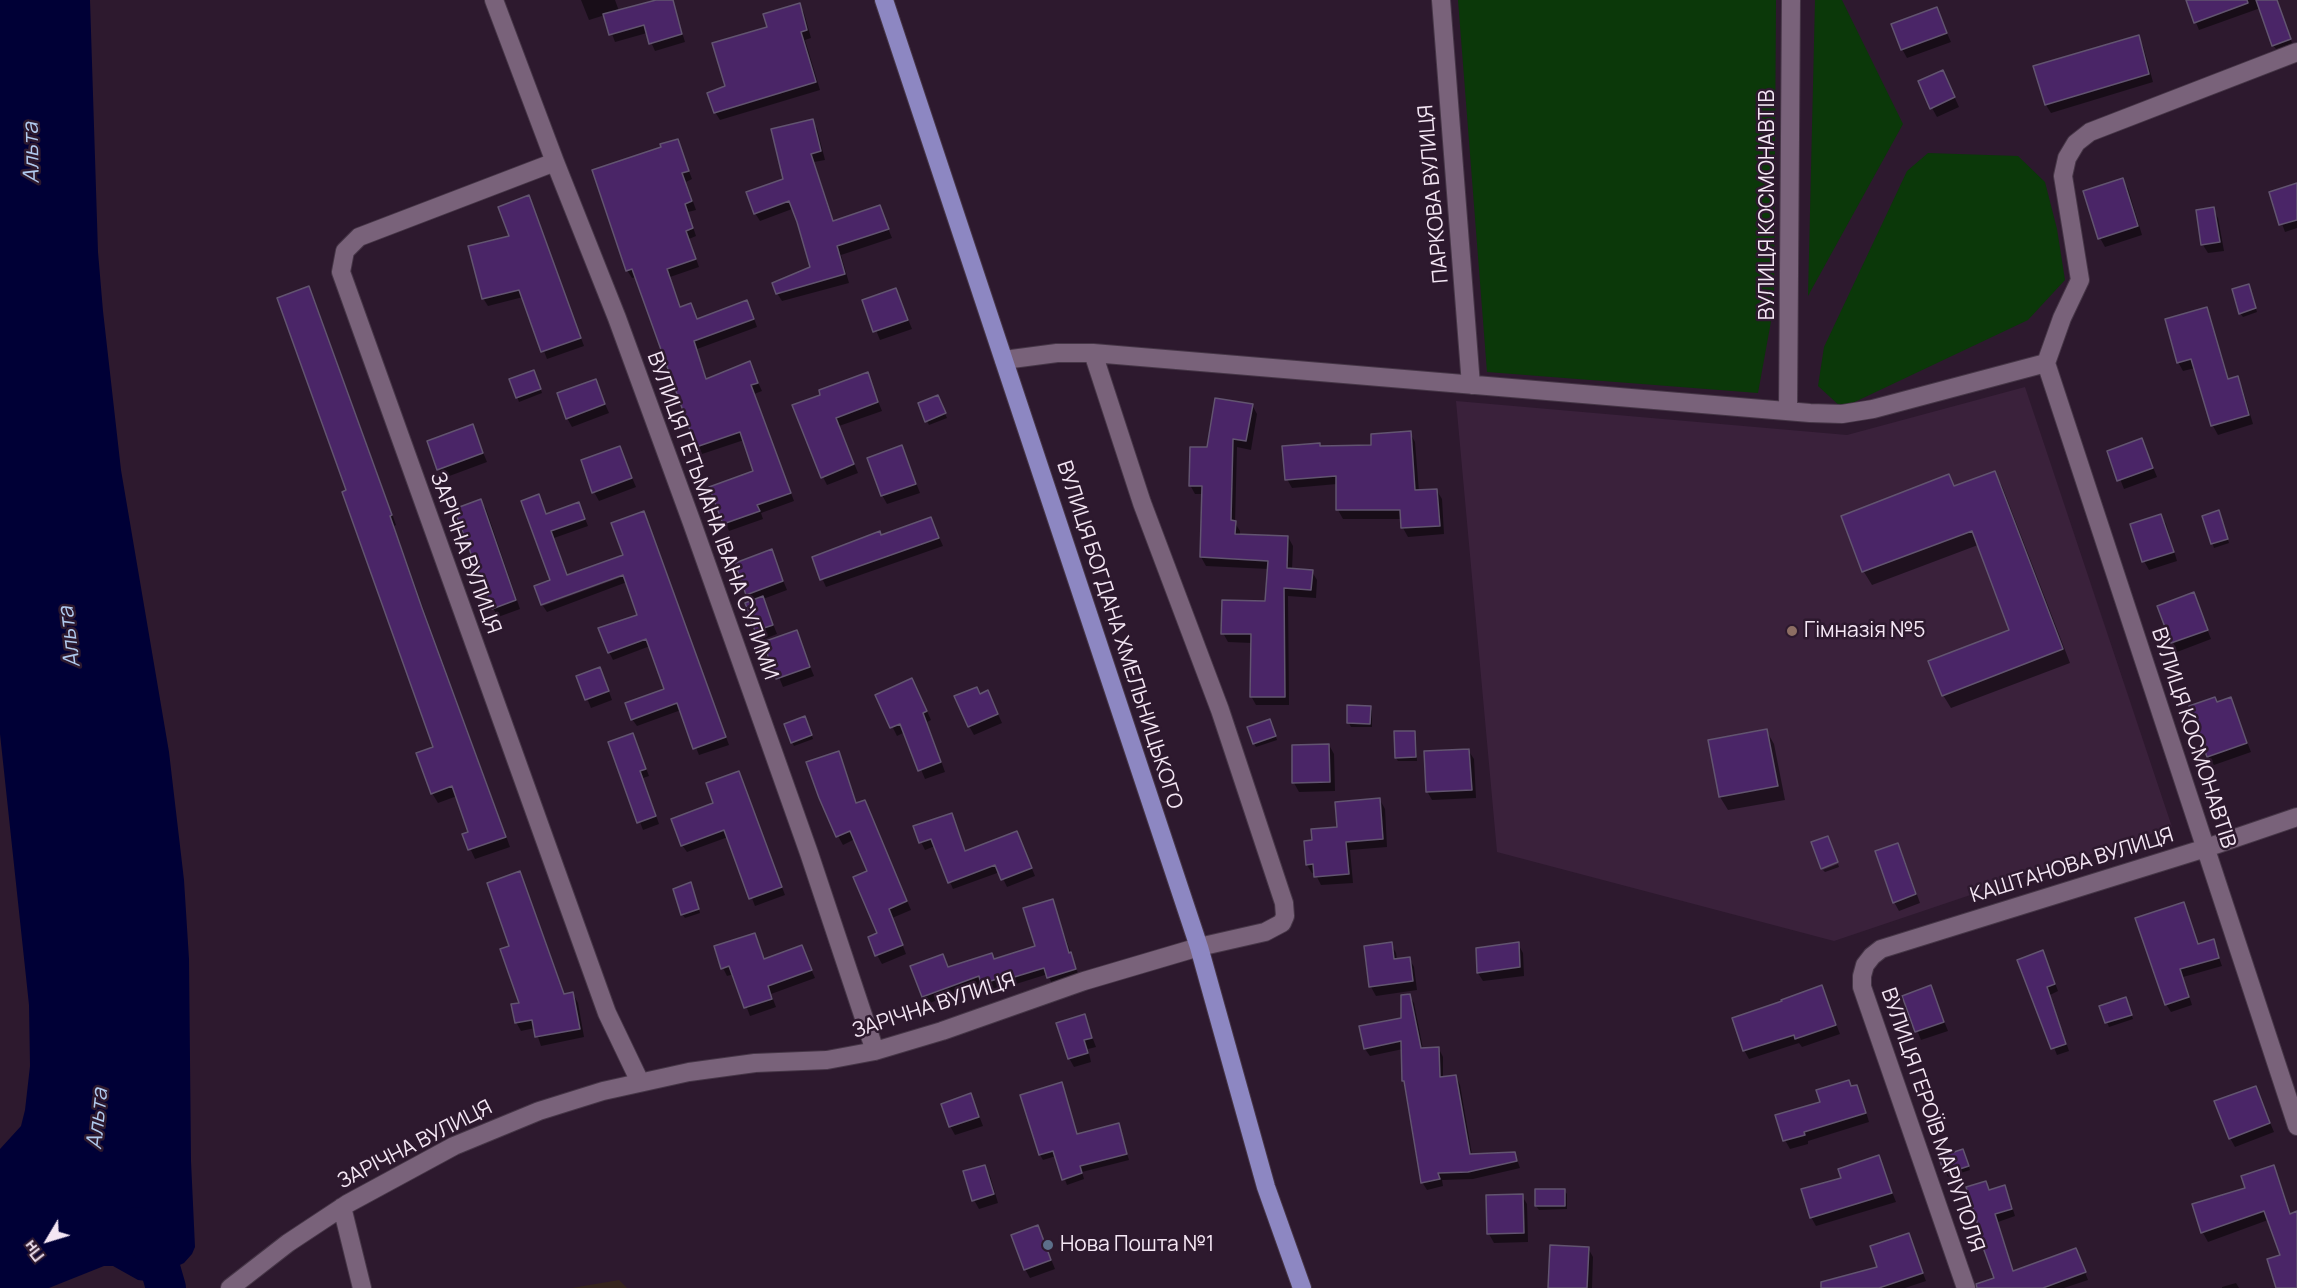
<!DOCTYPE html>
<meta charset="utf-8">
<style>
body{margin:0}
#map{position:relative;width:2297px;height:1288px;overflow:hidden;background:#2d192e;font-family:Manrope,sans-serif}
canvas{display:block}
.north{position:absolute;left:18px;top:1210px;width:60px;height:60px;-webkit-text-stroke:4px #2d192e;paint-order:stroke;rotate:232deg;font-size:16px;font-weight:700;line-height:24px;text-align:center;color:#f4e6f4}
.north::after{content:'';display:block;margin:auto;width:21px;height:27px;background:#f4e6f4;clip-path:polygon(50% 0,100% 100%,50% 72%,0 100%)}
</style>
<div id="map">
<canvas width="2297" height="1288"></canvas>
<div class="north">Пн</div>
</div>
<script>
const ctx = document.querySelector('canvas').getContext('2d');
ctx.lineJoin = 'round';
function fill(path, color) { ctx.fillStyle = color; ctx.fill(path, 'evenodd'); }
const shape = rows => new Path2D(rows.map(r => 'M' + r).join(''));
function stroke(path, color, width, dash) { ctx.strokeStyle = color; ctx.lineWidth = width; ctx.lineCap = dash ? 'butt' : 'round'; ctx.setLineDash(dash || []); ctx.stroke(path); }
function label(font, color, halo, rows, align = 'center') {
  ctx.font = font + ' Manrope,sans-serif'; ctx.lineWidth = 5; ctx.setLineDash([]); ctx.textBaseline = 'middle'; ctx.strokeStyle = halo; ctx.fillStyle = color; for (const [text, x, y, turn = 0] of rows) {
    ctx.save(); ctx.translate(x, y); ctx.rotate((+turn || 0) * Math.PI / 180); ctx.textAlign = isNaN(turn) ? turn : align; if (halo) ctx.strokeText(text, 0, 0); ctx.fillText(text, 0, 0); ctx.restore();
  }
}
const industrial = shape([
 [619,1280,627,1288,572,1288]
]);
const built = shape([
 [2025,387,2172,827,1834,941,1497,852,1456,401,1847,435]
]);
const green = shape([
 [1458,0,1776,0,1774,305,1758,393,1487,372],
 [1815,0,1842,0,1903,124,1808,296],
 [1928,153,2018,156,2045,182,2057,229,2065,280,2028,320,1842,408,1818,386,1824,347,1907,171]
]);
const water = shape([
 [0,0,90,0,98,252,103,311,121,470,169,752,184,880,189,959,191,1161,195,1247,192,1254,184,1263,146,1281,138,1280,113,1266,104,1266,49,1288,0,1288,0,1149,21,1126,25,1110,30,1066,29,1005,0,734]
]);
const shadow = shape([
 [581,0,615,0,619,11,660,0,672,0,685,42,655,51,647,33,615,42,605,15,589,20],
 [2187,0,2264,0,2266,6,2199,30],
 [799,5,804,13,811,38,805,40,820,90,720,120,715,112,727,87,769,28],
 [1936,9,1951,42,1907,58,1902,49],
 [2285,23,2292,43,2276,49,2273,45],
 [2138,37,2143,46,2153,82,2051,113,2046,105],
 [1947,81,1959,107,1937,117,1932,108],
 [812,121,817,129,825,160,814,162,834,222,879,207,892,238,841,255,849,283,782,301,777,293,812,268,799,221,792,209,760,221,755,213,785,179],
 [677,140,692,179,686,182,696,210,688,212,696,236,689,239,699,267,670,277,681,308,697,320,747,302,751,310,757,327,697,349,707,380,749,363,762,391,754,394,794,501,761,513,763,519,729,531,711,488,755,472,744,440,702,454,636,277,632,278,627,270,663,148],
 [2123,180,2128,189,2142,235,2105,247,2100,238],
 [2297,182,2297,228,2285,232,2271,193,2296,185],
 [528,197,584,346,547,359,523,297,488,306,483,298],
 [2213,209,2218,218,2224,251,2208,253,2203,245],
 [309,288,314,298,396,525,394,526,427,619,510,847,475,859,464,835,470,833,457,796,438,803,432,793,435,748],
 [2250,289,2257,312,2243,317,2240,313],
 [896,290,912,329,880,340,864,301],
 [2206,309,2211,318,2229,380,2237,378,2242,387,2253,424,2218,435,2213,426,2195,368,2183,371,2178,362],
 [867,374,882,411,839,426,858,473,827,485,823,477,822,396],
 [536,376,542,393,519,402,511,380],
 [595,381,609,413,572,427,567,418],
 [939,401,947,418,929,425,927,421],
 [1252,405,1257,414,1251,450,1237,447,1235,523,1240,531,1240,535,1288,537,1293,546,1292,570,1312,572,1317,580,1316,598,1288,596,1289,705,1256,705,1251,696,1252,643,1228,642,1223,633,1266,602,1269,569,1206,566,1201,557,1204,494,1195,494,1190,485,1208,449],
 [472,426,487,462,444,478,439,469],
 [1410,433,1415,442,1419,492,1437,491,1442,499,1444,534,1408,537,1403,528,1402,519,1343,519,1338,510,1337,484,1292,488,1287,479,1319,444,1321,448,1373,447],
 [2142,440,2157,477,2124,489,2109,451],
 [619,447,636,487,599,501,594,492],
 [902,447,920,493,887,504,882,495],
 [1994,473,2002,486,2070,663,1951,708,1943,695,2011,631,1978,545,1872,585,1864,572,1843,517,1949,476,1955,488],
 [538,496,547,515,578,504,582,511,588,526,554,538,568,576,624,556,643,513,729,745,699,755,681,710,637,726,632,719,666,690,650,646,613,660,609,652,639,616,627,582,547,612,543,606,630,574,552,581],
 [481,501,486,509,520,609,498,617,493,608],
 [2161,516,2166,524,2177,561,2149,570,2144,561],
 [2220,516,2229,543,2214,548,2204,517],
 [931,519,943,546,826,587,813,558,881,537],
 [771,551,787,590,763,599,777,634,762,640,746,604,752,602,748,594],
 [2193,594,2211,639,2177,652,2159,606],
 [796,632,814,676,783,687,765,643],
 [578,676,604,678,612,700,591,708],
 [917,689,931,720,927,722,945,772,925,779,905,732,897,736,877,696],
 [980,695,992,701,1002,723,974,735,969,726],
 [2230,698,2251,752,2214,765,2208,756,2217,703],
 [1370,707,1372,711,1372,727,1351,727,1349,723],
 [807,722,813,739,794,746,792,742],
 [1272,724,1277,740,1256,747,1254,743],
 [1766,730,1774,744,1785,800,1728,810,1720,797,1710,741],
 [1414,732,1416,736,1417,761,1398,761,1396,758],
 [636,742,649,776,643,778,659,824,643,830,610,743],
 [1329,745,1334,754,1335,791,1299,792,1294,783],
 [1468,750,1474,759,1476,798,1432,800,1427,791],
 [838,753,843,762,857,805,869,811,911,910,892,918,906,954,882,964,877,955,879,934,868,872,855,839,843,845,838,836],
 [738,773,785,895,755,906,728,837,687,852,682,845],
 [1380,800,1385,809,1387,847,1350,850,1353,883,1321,885,1315,873,1312,873,1307,865,1313,842,1338,829],
 [951,815,966,853,1017,833,1035,876,1007,887,1000,872,953,889,935,846,925,850,921,842],
 [1897,845,1902,853,1920,903,1899,911,1894,902],
 [1838,864,1839,867,1825,872,1823,870],
 [519,873,524,882,565,995,573,994,578,1003,584,1037,541,1046,535,1028,521,1031,516,1022,521,1004,511,946],
 [692,888,700,913,685,918,682,914],
 [1052,900,1079,976,1052,984,1048,974,1016,984,1015,981,987,991,983,983,927,1004,912,967,943,956,949,969,994,960,1036,947],
 [2183,904,2199,945,2213,941,2222,966,2183,977,2192,1005,2171,1012,2166,1004],
 [754,935,765,960,801,947,815,978,771,994,776,1007,750,1016,734,974,727,976,723,968],
 [1391,944,1396,953,1397,960,1409,958,1414,967,1417,990,1376,996,1371,987,1365,948],
 [1518,944,1523,953,1524,976,1483,981,1478,973],
 [2046,960,2058,991,2050,995,2069,1051,2057,1055,2019,961],
 [1822,987,1840,1034,1802,1047,1799,1043,1749,1059,1744,1050],
 [1930,987,1948,1031,1921,1040,1904,997],
 [1409,996,1414,1003,1423,1049,1439,1049,1443,1057,1443,1078,1456,1077,1460,1085,1472,1155,1515,1154,1520,1168,1473,1179,1442,1180,1443,1186,1427,1190,1422,1182,1407,1087,1403,1080,1403,1049,1370,1056,1365,1049,1360,1027,1403,1019],
 [2126,999,2133,1019,2109,1027,2101,1007],
 [1084,1016,1096,1047,1088,1049,1091,1062,1074,1067,1069,1058],
 [1061,1083,1078,1136,1118,1125,1129,1160,1082,1172,1084,1179,1067,1185,1056,1156,1043,1160,1040,1155],
 [1856,1086,1861,1095,1869,1122,1808,1141,1808,1144,1790,1149,1785,1140,1822,1103],
 [2255,1087,2274,1132,2235,1147,2230,1138],
 [971,1095,983,1126,955,1135,950,1126],
 [1965,1155,1970,1170,1948,1177,1946,1173],
 [1878,1157,1896,1202,1816,1226,1811,1217,1843,1179],
 [985,1167,990,1176,998,1203,979,1209,974,1200],
 [2273,1167,2278,1175,2291,1215,2297,1212,2297,1288,2277,1288,2282,1256,2268,1220,2208,1242,2203,1233,2194,1205,2247,1189],
 [1985,1183,1990,1191,2004,1187,2008,1194,2015,1216,1998,1222,2014,1272,2076,1250,2088,1280,2064,1288,1999,1288],
 [1564,1190,1567,1194,1567,1209,1539,1210,1536,1206],
 [1522,1196,1527,1204,1528,1242,1494,1243,1489,1234],
 [1038,1227,1055,1269,1030,1278,1025,1269],
 [1908,1235,1926,1281,1905,1288,1838,1288,1879,1268],
 [1588,1248,1593,1257,1592,1288,1550,1288],
 [2236,1283,2239,1288,2222,1288,2222,1287]
]);
const river = shape([
 [137,1227,155,1250,166,1288]
]);
const building = shape([
 [656,0,673,0,682,34,649,44,644,25,609,35,603,14,656,0],
 [2186,0,2247,0,2248,3,2194,23,2186,0],
 [2256,0,2277,0,2291,39,2272,46,2256,0],
 [800,3,807,30,801,32,816,82,714,113,707,93,725,86,712,43,767,27,763,14,800,3],
 [1937,7,1947,33,1901,50,1891,24,1937,7],
 [2139,35,2149,74,2045,105,2033,66,2139,35],
 [1943,70,1955,97,1930,109,1918,81,1943,70],
 [813,119,821,151,811,154,833,221,880,205,889,229,837,246,845,274,776,294,772,283,810,267,797,222,789,201,754,214,746,192,783,179,771,129,813,119],
 [678,139,689,171,682,173,692,201,685,204,693,228,686,231,696,259,667,269,680,307,691,303,697,319,747,300,754,319,694,341,706,379,750,361,758,383,751,385,791,493,757,505,760,511,723,524,709,487,753,471,740,432,696,447,632,269,626,271,592,170,661,147,660,144,678,139],
 [2123,178,2138,226,2098,239,2083,191,2123,178],
 [2297,183,2297,220,2279,225,2269,192,2297,183],
 [529,195,581,338,541,352,519,290,482,299,468,246,509,236,498,207,529,195],
 [2214,207,2220,242,2201,245,2196,210,2214,207],
 [2249,284,2256,308,2239,314,2232,289,2249,284],
 [309,286,392,515,390,516,422,608,506,837,468,850,462,834,468,832,452,786,431,794,416,753,433,747,342,492,346,490,277,298,309,286],
 [896,288,908,320,873,332,862,300,896,288],
 [2207,307,2228,379,2238,376,2249,415,2211,426,2191,359,2177,363,2165,319,2207,307],
 [534,370,541,389,516,398,509,379,534,370],
 [868,372,878,402,836,418,854,464,821,478,792,405,820,395,819,390,868,372],
 [596,379,605,404,566,419,557,393,596,379],
 [938,395,946,413,925,422,918,403,938,395],
 [1215,398,1253,404,1246,441,1233,439,1231,520,1236,521,1235,534,1288,536,1287,568,1313,570,1311,590,1284,588,1285,697,1250,697,1251,634,1221,634,1222,600,1265,601,1268,561,1200,557,1202,486,1189,486,1190,447,1207,447,1215,398],
 [473,424,483,453,437,470,427,441,473,424],
 [1411,431,1415,490,1437,489,1440,526,1401,528,1400,510,1336,510,1336,476,1285,480,1282,446,1320,443,1320,446,1371,445,1371,434,1411,431],
 [2142,438,2153,468,2117,481,2107,451,2142,438],
 [902,445,916,484,881,496,867,458,902,445],
 [620,446,632,478,592,493,581,460,620,446],
 [1995,471,2063,649,1942,696,1928,661,2009,630,1972,531,1862,572,1841,516,1949,474,1954,486,1995,471],
 [539,494,546,514,579,502,585,519,551,531,567,575,623,555,611,523,644,511,726,737,693,749,677,703,631,720,625,703,664,689,646,639,608,653,598,628,637,615,623,575,541,605,534,586,550,580,521,501,539,494],
 [481,499,516,600,492,609,454,509,481,499],
 [2219,510,2228,539,2211,544,2202,516,2219,510],
 [2161,514,2174,552,2142,562,2130,524,2161,514],
 [931,517,939,538,820,580,812,557,880,531,881,535,931,517],
 [772,549,783,581,746,595,735,563,772,549],
 [2194,592,2208,630,2171,643,2157,606,2194,592],
 [763,596,773,625,755,631,745,603,763,596],
 [797,630,810,667,776,679,763,642,797,630],
 [600,667,609,691,585,700,576,676,600,667],
 [912,678,927,711,923,713,941,762,918,771,900,724,890,728,875,695,912,678],
 [977,687,980,694,988,690,998,714,968,727,954,696,977,687],
 [2215,697,2217,702,2231,697,2247,743,2207,757,2189,706,2215,697],
 [1347,705,1371,706,1370,724,1347,723,1347,705],
 [805,716,812,735,791,743,784,724,805,716],
 [1270,719,1276,736,1253,744,1247,727,1270,719],
 [1767,729,1778,786,1719,797,1708,740,1767,729],
 [1394,731,1415,731,1416,757,1395,758,1394,731],
 [633,733,646,769,640,771,656,816,637,823,608,742,633,733],
 [1329,744,1330,782,1292,783,1292,745,1329,744],
 [1469,749,1472,790,1426,792,1424,751,1469,749],
 [839,751,856,803,865,800,907,901,889,909,903,945,875,956,868,937,877,933,853,877,867,871,850,831,836,837,819,798,806,762,839,751],
 [739,771,782,887,749,899,724,830,681,846,671,819,713,803,706,783,739,771],
 [1380,798,1383,839,1346,842,1349,874,1314,877,1313,864,1306,865,1304,841,1312,840,1311,829,1337,827,1335,802,1380,798],
 [952,813,965,851,1017,831,1032,868,1001,880,995,865,948,883,931,839,919,843,913,826,952,813],
 [1828,836,1838,862,1821,869,1811,842,1828,836],
 [1898,843,1916,894,1893,903,1875,851,1898,843],
 [520,871,564,994,573,992,580,1029,535,1037,532,1020,515,1023,511,1004,519,1003,500,949,509,946,487,883,520,871],
 [691,882,699,909,681,915,673,889,691,882],
 [1053,899,1069,953,1071,952,1076,969,1047,978,1044,968,1011,978,1010,975,981,984,979,976,922,997,910,966,943,954,948,967,992,953,994,959,1035,946,1023,908,1053,899],
 [2184,902,2198,944,2214,939,2219,958,2180,969,2189,997,2165,1005,2135,918,2184,902],
 [755,933,764,959,802,945,812,970,768,986,772,999,744,1008,729,966,721,969,714,946,755,933],
 [1392,942,1394,959,1410,957,1413,981,1369,987,1364,946,1392,942],
 [1519,942,1520,967,1477,973,1476,948,1519,942],
 [2043,950,2055,984,2047,987,2066,1044,2051,1049,2017,960,2043,950],
 [1822,985,1836,1025,1795,1039,1794,1035,1743,1051,1732,1018,1782,1001,1781,1000,1822,985],
 [1931,985,1944,1022,1915,1032,1902,996,1931,985],
 [1410,994,1421,1048,1439,1047,1440,1077,1456,1075,1470,1154,1515,1152,1517,1161,1468,1172,1438,1173,1440,1179,1421,1183,1404,1081,1402,1081,1401,1041,1364,1049,1359,1026,1401,1018,1401,995,1410,994],
 [2126,997,2132,1015,2105,1023,2099,1006,2126,997],
 [1085,1014,1092,1038,1084,1040,1088,1053,1068,1059,1056,1023,1085,1014],
 [1849,1080,1851,1086,1857,1085,1866,1113,1804,1132,1805,1135,1783,1141,1775,1115,1820,1102,1816,1090,1849,1080],
 [1062,1082,1077,1134,1119,1123,1127,1154,1080,1166,1082,1173,1062,1180,1053,1151,1039,1155,1020,1095,1062,1082],
 [2256,1086,2270,1123,2229,1139,2214,1101,2256,1086],
 [971,1093,979,1117,949,1127,941,1104,971,1093],
 [1963,1149,1969,1166,1944,1174,1939,1157,1963,1149],
 [1879,1155,1892,1193,1810,1218,1801,1189,1841,1178,1838,1169,1879,1155],
 [985,1165,994,1194,972,1201,963,1171,985,1165],
 [2274,1165,2290,1214,2297,1211,2297,1288,2276,1288,2267,1259,2280,1255,2264,1211,2201,1233,2192,1204,2245,1188,2241,1176,2274,1165],
 [1986,1181,1989,1190,2005,1185,2012,1209,1995,1214,2013,1271,2076,1248,2086,1272,2043,1288,1977,1288,1976,1284,1994,1278,1980,1239,1982,1238,1966,1187,1986,1181],
 [1535,1189,1565,1189,1565,1206,1535,1206,1535,1189],
 [1523,1194,1524,1233,1487,1234,1486,1195,1523,1194],
 [1038,1225,1051,1260,1024,1270,1011,1235,1038,1225],
 [1909,1233,1923,1273,1879,1288,1821,1288,1821,1282,1877,1267,1870,1246,1909,1233],
 [1550,1245,1589,1247,1587,1288,1548,1288,1550,1245]
]);
const minor = shape([
 [494,0,555,162,617,318,692,523,809,853,875,1051],
 [1441,0,1471,385],
 [555,162,359,237,345,251,341,272,607,1013,640,1082],
 [1004,360,1057,353,1093,353,1810,413,1842,414,1873,409,2046,363,2062,318,2080,280,2063,176,2067,158,2076,143,2090,132,2297,52],
 [2046,363,2297,1126],
 [1788,411,1791,0],
 [342,1207,362,1288],
 [230,1288,288,1243,347,1204,454,1146,539,1111,603,1091,689,1072,755,1063,827,1060,875,1051,942,1031,1084,981,1199,947,1265,932,1282,923,1285,916,1284,903,1220,710,1142,503,1093,353],
 [1966,1288,1862,987,1862,976,1865,965,1872,956,1881,949,2206,848,2297,817]
]);
const major = shape([
 [884,0,1199,947,1266,1187,1302,1288]
]);
const markers = [
 [1792,631,6,"#8d6e63"],
 [1048,1245,6,"#5c6f8a"]
];
const streetNames = [
 ["ПАРКОВА ВУЛИЦЯ",1434,194,-95],
 ["ВУЛИЦЯ КОСМОНАВТІВ",1768,205,-90],
 ["ВУЛИЦЯ ГЕТЬМАНА ІВАНА СУЛИМИ",712,516,70],
 ["ЗАРІЧНА ВУЛИЦЯ",465,553,70],
 ["ВУЛИЦЯ БОГДАНА ХМЕЛЬНИЦЬКОГО",1119,635,72],
 ["ВУЛИЦЯ КОСМОНАВТІВ",2193,738,72],
 ["КАШТАНОВА ВУЛИЦЯ",2072,866,-17],
 ["ЗАРІЧНА ВУЛИЦЯ",934,1006,-18],
 ["ВУЛИЦЯ ГЕРОЇВ МАРІУПОЛЯ",1932,1120,71],
 ["ЗАРІЧНА ВУЛИЦЯ",415,1145,-27]
];
const poiNames = [
 ["Гімназія №5",1804,631],
 ["Нова Пошта №1",1060,1245]
];
const waterNames = [
 ["Альта",32,153,-91],
 ["Альта",70,637,-97],
 ["Альта",98,1119,-84]
];
fill(industrial, '#36241e');
fill(built, '#3a213b');
fill(green, '#0b3809');
fill(water, '#000036');
fill(shadow, '#0007');
stroke(river, '#000036', 40);
fill(building, '#4a2567');
stroke(building, '#625470', 1.5);
stroke(minor, '#463647', 20);
stroke(major, '#463647', 20);
stroke(minor, '#79627a', 18);
stroke(major, '#8d87c2', 18);
for (const [x, y, r, color] of markers) { const dot = new Path2D(); dot.arc(x, y, r, 0, 2 * Math.PI); ctx.fillStyle = color; ctx.fill(dot); stroke(dot, '#2d192e', 2); }
label('21px', '#f4e6f4', '#2d192e', streetNames);
label('21px', '#f4e6f4', '#2d192e', poiNames, 'left');
label('italic 22px', '#b0c9ed', '#2d192e', waterNames);
</script>
